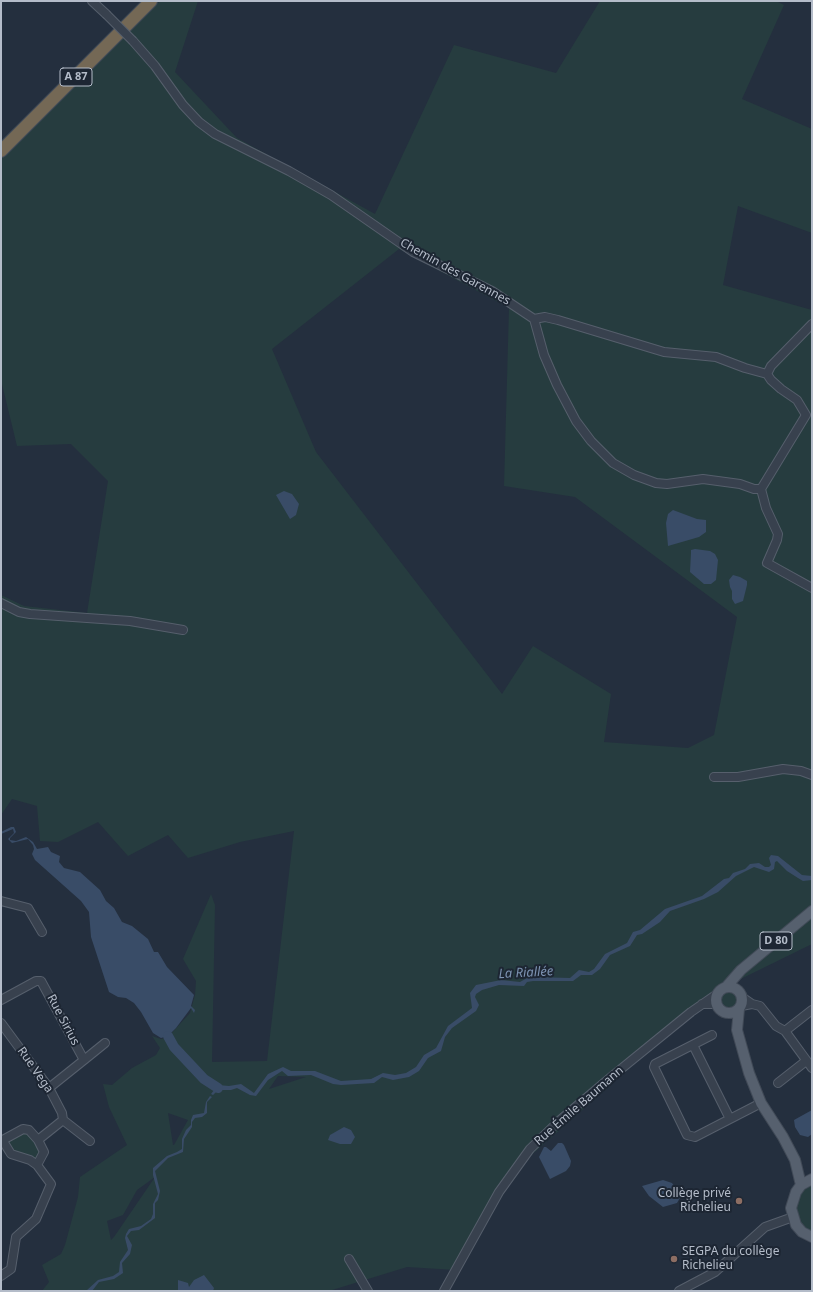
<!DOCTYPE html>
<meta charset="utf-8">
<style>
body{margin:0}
#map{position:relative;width:813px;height:1292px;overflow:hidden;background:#242f3e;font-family:"Noto Sans",sans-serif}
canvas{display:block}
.frame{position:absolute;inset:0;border:2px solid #b4bcc9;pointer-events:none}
</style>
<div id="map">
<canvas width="813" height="1292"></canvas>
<div class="frame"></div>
</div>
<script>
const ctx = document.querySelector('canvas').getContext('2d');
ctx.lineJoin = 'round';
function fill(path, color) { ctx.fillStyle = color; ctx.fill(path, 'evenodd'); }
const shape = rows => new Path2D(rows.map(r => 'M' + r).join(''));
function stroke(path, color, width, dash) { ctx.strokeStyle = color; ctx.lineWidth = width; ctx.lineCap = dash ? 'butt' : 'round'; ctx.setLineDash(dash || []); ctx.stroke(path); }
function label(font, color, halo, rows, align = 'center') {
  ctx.font = font + ' "Noto Sans",sans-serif'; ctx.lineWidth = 4; ctx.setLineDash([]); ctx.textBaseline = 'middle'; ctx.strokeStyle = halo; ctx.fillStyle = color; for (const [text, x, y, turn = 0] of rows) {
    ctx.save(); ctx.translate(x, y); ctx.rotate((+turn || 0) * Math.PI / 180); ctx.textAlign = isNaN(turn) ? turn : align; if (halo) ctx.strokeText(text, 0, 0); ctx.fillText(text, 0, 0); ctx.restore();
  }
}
const green = shape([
 [160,1,198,1,175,72,237,138,375,214,454,45,556,73,600,1,776,1,784,5,742,99,812,129,812,233,738,206,723,285,812,310,812,944,704,997,621,1076,528,1158,504,1192,456,1270,407,1267,329,1291,42,1291,49,1282,42,1265,61,1254,65,1245,78,1197,80,1177,127,1145,109,1107,103,1084,112,1085,132,1068,156,1055,160,1048,152,1036,161,1039,168,1037,190,1013,195,995,196,981,183,959,211,894,215,905,212,1062,267,1061,294,831,240,842,188,858,168,835,128,856,98,822,58,842,40,841,37,806,12,799,1,815,1,595,24,606,87,613,108,481,71,444,17,446,1,380,1,156],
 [399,249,509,308,504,486,575,497,737,617,714,735,688,748,604,742,611,694,533,646,502,694,316,452,272,349],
 [278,1076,305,1077,306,1077,269,1089],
 [168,1113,188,1120,174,1145,173,1145],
 [155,1177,114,1237,111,1240,107,1221,123,1215,137,1190],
 '719 1000a10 10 0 1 1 20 0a10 10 0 1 1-20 0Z',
 [22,1132,27,1132,41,1150,36,1159,16,1155,7,1142],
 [812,1182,812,1233,805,1229,798,1219,795,1210,800,1192]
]);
const water = shape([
 [284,491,292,494,299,504,296,515,290,519,276,495],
 [673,510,697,519,706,520,706,532,699,537,668,546,666,523,668,514],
 [695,549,710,551,715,554,718,560,716,580,711,584,704,584,690,572,691,553,691,550],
 [733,575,740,577,747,581,747,585,743,601,735,604,732,599,732,591,730,587,729,580],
 [11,827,14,827,16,832,10,838,10,840,16,841,26,837,33,842,37,849,48,847,51,852,60,856,59,862,64,868,80,872,100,890,106,901,114,908,122,922,132,926,148,939,154,952,158,952,167,967,194,995,191,1006,195,1010,194,1013,191,1008,176,1028,168,1036,161,1038,153,1033,141,1012,134,1003,126,998,118,997,109,992,91,937,89,912,81,901,35,860,32,854,34,849,33,845,28,839,12,843,8,839,14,833,13,829,1,834,1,832],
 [771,855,778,856,802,875,812,876,812,880,803,881,798,878,787,871,777,861,775,862,774,869,769,872,754,867,736,876,718,892,704,899,670,911,660,922,642,934,637,935,630,946,610,955,600,969,592,975,581,975,573,981,533,981,527,982,524,986,499,985,482,990,476,994,475,997,479,1005,476,1011,452,1028,445,1037,441,1051,428,1058,419,1071,409,1077,393,1080,382,1077,374,1083,341,1085,333,1084,311,1075,288,1076,282,1071,268,1080,256,1096,250,1095,237,1088,231,1090,218,1090,213,1095,211,1094,218,1085,229,1086,241,1084,254,1093,268,1074,283,1067,291,1071,315,1071,341,1081,371,1079,383,1073,395,1075,406,1073,416,1067,424,1055,436,1048,448,1026,472,1008,470,993,476,985,501,980,520,982,527,978,534,977,570,978,579,970,589,972,594,969,605,954,627,943,633,932,640,930,665,909,702,896,724,879,729,878,733,873,745,869,750,864,759,863,765,867,769,867,771,865,769,858],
 [210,1096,212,1097,207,1102,207,1113,202,1117,195,1118,192,1122,192,1127,184,1139,183,1152,168,1158,155,1171,160,1191,158,1200,155,1203,155,1218,139,1230,131,1231,127,1236,132,1245,130,1254,122,1263,123,1273,114,1279,99,1282,92,1291,86,1291,98,1280,113,1276,119,1272,120,1262,128,1250,125,1238,126,1234,129,1229,141,1226,151,1219,153,1214,153,1204,158,1194,153,1175,153,1168,167,1156,177,1152,182,1149,182,1139,186,1130,191,1125,191,1120,193,1115,204,1113,206,1102],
 [812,1110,812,1134,808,1137,800,1135,795,1127,794,1120],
 [344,1127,351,1130,355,1137,351,1144,340,1144,328,1140,330,1135],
 [558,1143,562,1143,564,1145,571,1161,570,1166,566,1171,550,1179,539,1157,544,1147,546,1147,551,1151],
 [663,1180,672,1183,681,1196,677,1203,663,1207,649,1196,642,1186],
 [204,1275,214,1288,213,1291,178,1291,178,1280,188,1283,189,1287,194,1280]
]);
const river = shape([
 [168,1036,174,1047,204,1079,218,1088]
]);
const minor = shape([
 [92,1,106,14],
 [133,41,155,66,183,105,199,122,215,134,289,171,331,195,413,252,492,291,534,319,544,355,557,385,576,421,591,441,613,463,634,475,656,483,667,484,703,479,740,484,754,489,761,489],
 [534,319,545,317,558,320,664,352,716,357,745,368,767,374],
 [812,324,771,366,767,374,771,380,781,389,797,400,806,415,761,489,766,508,778,534,777,540,767,563,812,588],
 [1,603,19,612,30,614,130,621,183,630],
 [714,777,738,777,783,769,801,771,812,775],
 [1,901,28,908,42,932],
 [1,1000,36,981,41,981,84,1060,49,1088],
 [702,1004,716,1004],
 [752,1004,760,1006,776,1026,785,1031,812,1068],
 [741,1006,752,1004,742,997],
 [1,1023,49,1088,62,1113,63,1120],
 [785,1031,812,1010],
 [712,1035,655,1064,654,1067,687,1135,695,1137,761,1103],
 [693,1045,730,1119],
 [84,1060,105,1043],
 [778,1083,806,1061],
 [63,1120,90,1141],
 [38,1140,63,1120],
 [1,1141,23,1129,29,1130,38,1140,44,1152,37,1165],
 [349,1259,368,1291],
 [1,1276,11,1269,16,1237,36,1219,51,1184,37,1165,30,1160,11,1154,3,1141],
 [444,1291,499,1192,530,1149,560,1120,605,1082,691,1012,717,994],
 [679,1291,715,1272,765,1227,793,1217]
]);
const major = shape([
 [727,986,741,970,812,911],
 '716 1000a13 13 0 1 1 26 0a13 13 0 1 1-26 0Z',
 [739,1009,737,1030,749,1073,761,1103,783,1137,795,1160,801,1185],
 [812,1179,801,1185,796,1192,791,1208,796,1225,802,1232,812,1237]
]);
const highway = shape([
 [1,151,151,1]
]);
const minorBridge = shape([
 [106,14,133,41]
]);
const markers = [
 [739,1201,4,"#8d6e63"],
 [674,1259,4,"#8d6e63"]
];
const shields = [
 [76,77,32],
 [776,941,32]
];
const shieldNames = [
 ["A 87",76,77],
 ["D 80",776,941]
];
const streetNames = [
 ["Chemin des Garennes",455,272,29],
 ["Rue Sirius",63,1020,62],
 ["Rue Vega",35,1070,55],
 ["Rue Émile Baumann",579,1106,-41]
];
const poiNames = [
 ["Collège privé",731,1194],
 ["Richelieu",731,1208],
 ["SEGPA du collège",682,1252,"left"],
 ["Richelieu",682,1266,"left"]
];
const waterNames = [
 ["La Riallée",526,973,-3]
];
fill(green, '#263c3f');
fill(water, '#394c67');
stroke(river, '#394c67', 10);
stroke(minor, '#565f6c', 10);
stroke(major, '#414a57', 12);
stroke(highway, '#434c59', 14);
stroke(minor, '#38414e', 8);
stroke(major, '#56606e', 10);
stroke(highway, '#746855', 12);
stroke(minorBridge, '#565f6c', 10, []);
stroke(minorBridge, '#38414e', 8);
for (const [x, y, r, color] of markers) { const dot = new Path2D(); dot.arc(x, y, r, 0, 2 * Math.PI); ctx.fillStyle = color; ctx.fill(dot); stroke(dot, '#1d2633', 1.5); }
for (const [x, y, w] of shields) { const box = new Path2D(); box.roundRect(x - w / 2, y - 9, w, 18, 3); ctx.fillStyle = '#1d2633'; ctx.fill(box); stroke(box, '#b4bcc9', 1); }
label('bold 11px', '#b4bcc9', null, shieldNames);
label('12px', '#b4bcc9', '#1d2633', streetNames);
label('12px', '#b4bcc9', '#1d2633', poiNames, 'right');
label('italic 13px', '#7c92b1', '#1d2633', waterNames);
</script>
